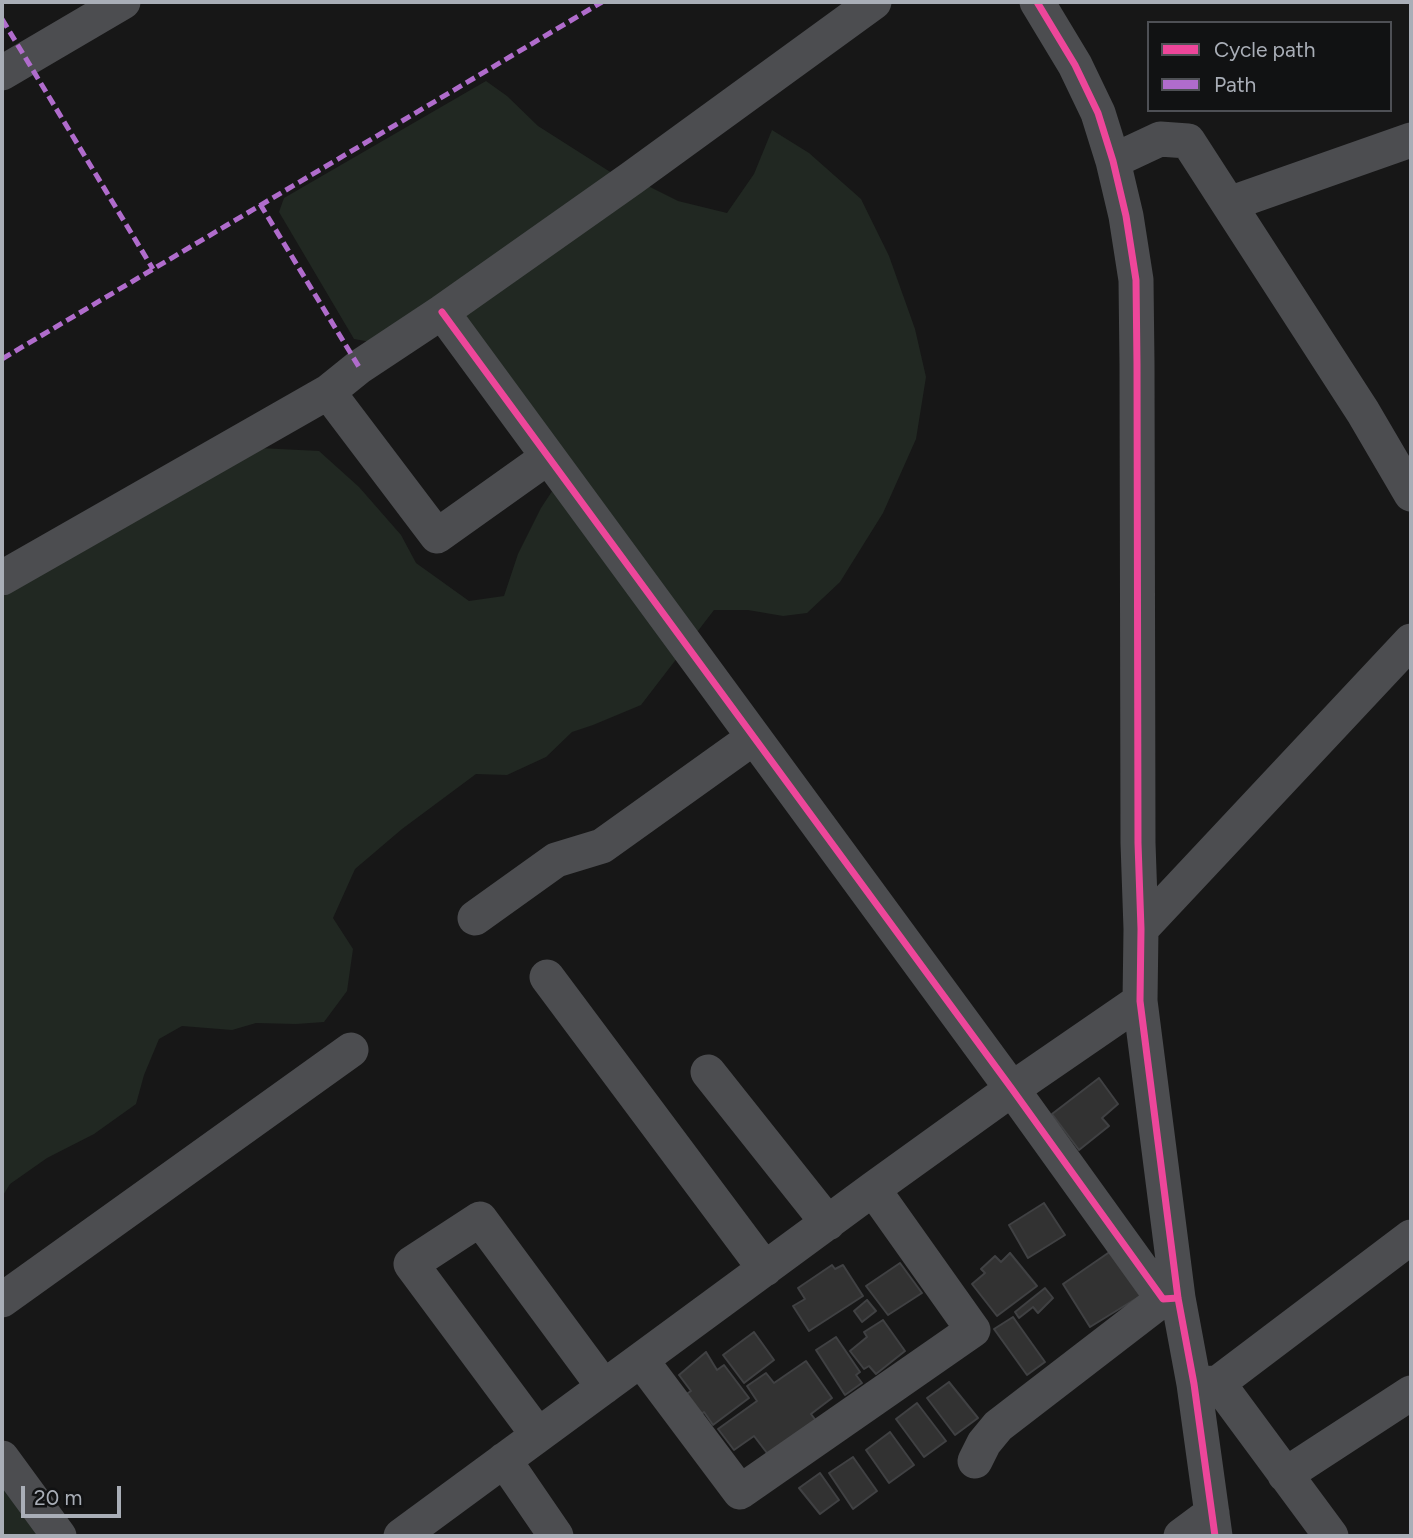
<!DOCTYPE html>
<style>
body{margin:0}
#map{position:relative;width:1413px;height:1538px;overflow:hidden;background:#171717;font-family:Figtree,sans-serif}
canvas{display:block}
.frame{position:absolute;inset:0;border:4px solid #a9aeb7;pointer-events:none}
.legend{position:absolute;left:1147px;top:21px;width:245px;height:91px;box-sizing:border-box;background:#111213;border:2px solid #4e5055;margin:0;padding:9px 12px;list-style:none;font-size:21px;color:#a9aeb7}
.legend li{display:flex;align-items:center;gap:14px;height:35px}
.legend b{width:35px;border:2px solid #4e5055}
.scale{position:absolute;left:21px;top:1486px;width:100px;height:32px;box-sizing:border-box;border:4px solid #a9aeb7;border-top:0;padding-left:9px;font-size:21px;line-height:24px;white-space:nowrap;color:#a9aeb7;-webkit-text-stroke:5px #111213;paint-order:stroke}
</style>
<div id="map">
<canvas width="1413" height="1538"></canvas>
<div class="frame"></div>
<ul class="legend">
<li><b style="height:9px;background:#ed469a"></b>Cycle path</li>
<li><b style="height:9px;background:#b06ccc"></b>Path</li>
</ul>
<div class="scale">20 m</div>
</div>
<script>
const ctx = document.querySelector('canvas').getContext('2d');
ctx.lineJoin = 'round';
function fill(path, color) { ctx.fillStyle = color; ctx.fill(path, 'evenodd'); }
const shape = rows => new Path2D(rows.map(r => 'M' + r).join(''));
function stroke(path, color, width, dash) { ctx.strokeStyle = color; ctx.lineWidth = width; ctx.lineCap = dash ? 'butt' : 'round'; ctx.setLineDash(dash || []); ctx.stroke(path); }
const green = shape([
 [486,81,507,96,538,126,615,175,382,344,354,339,279,212,284,198],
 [772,130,809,153,861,199,889,256,915,329,926,377,916,439,883,513,840,582,807,613,783,616,748,610,714,610,641,705,593,725,572,732,546,757,507,775,476,774,402,829,355,869,333,918,353,949,347,991,324,1022,296,1024,256,1023,232,1030,182,1026,159,1039,144,1075,136,1104,94,1134,47,1158,10,1184,2,1197,2,597,259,448,319,451,359,487,401,535,416,563,469,601,504,596,518,554,541,508,566,470,454,316,632,178,678,201,727,213,754,174],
 [2,1474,49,1536,2,1536]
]);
const building = shape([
 [1099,1078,1118,1104,1102,1118,1109,1126,1079,1150,1052,1114,1099,1078],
 [1044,1203,1065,1235,1028,1258,1009,1225,1044,1203],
 [1111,1251,1142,1295,1090,1327,1063,1284,1111,1251],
 [1010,1253,1037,1286,997,1316,972,1284,985,1273,981,1269,995,1256,1001,1262,1010,1253],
 [900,1263,922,1293,888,1315,866,1286,900,1263],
 [832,1265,835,1269,843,1265,863,1296,809,1331,793,1306,805,1299,798,1288,832,1265],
 [1045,1288,1053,1298,1038,1313,1033,1307,1019,1318,1015,1312,1045,1288],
 [867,1300,876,1311,862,1322,854,1311,867,1300],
 [1013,1317,1045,1362,1027,1375,994,1329,1013,1317],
 [883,1320,905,1351,876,1374,869,1366,864,1369,850,1351,867,1337,864,1332,883,1320],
 [754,1332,774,1360,744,1383,723,1355,754,1332],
 [836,1337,860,1372,856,1375,862,1383,845,1395,816,1350,836,1337],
 [706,1352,717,1370,724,1365,749,1398,713,1425,704,1412,699,1416,685,1395,691,1391,679,1375,706,1352],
 [806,1361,832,1398,811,1414,817,1422,770,1457,754,1436,734,1450,718,1429,757,1401,747,1386,766,1373,774,1383,806,1361],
 [949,1382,978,1418,955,1435,927,1398,949,1382],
 [917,1403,946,1441,924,1457,896,1419,917,1403],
 [890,1432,914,1465,889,1483,866,1450,890,1432],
 [853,1457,877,1491,853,1509,829,1473,853,1457],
 [820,1473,839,1500,820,1514,799,1488,820,1473]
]);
const minor = shape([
 [1037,2,1075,65,1098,113,1113,161,1126,216,1136,280,1137,364,1138,843,1141,929,1140,1001,1178,1298,1194,1384,1215,1536],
 [2,73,123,2],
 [1113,161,1160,139,1188,141,1363,412,1411,494],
 [1229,204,1411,140],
 [442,312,1012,1089,1163,1299,1178,1298],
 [328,392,437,536,548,457],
 [2,578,328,392,359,367,442,312,632,178,874,2],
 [475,918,556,860,602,846,753,738],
 [1141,929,1411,641],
 [547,977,765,1269],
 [708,1072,828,1223],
 [2,1300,351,1050],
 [641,1360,740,1492,973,1330,873,1189],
 [1218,1383,1411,1237],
 [1194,1384,1218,1383,1331,1536],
 [538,1435,411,1264,480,1219,604,1387],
 [2,1458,59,1536],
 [504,1460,556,1536],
 [975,1461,984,1443,998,1426,1163,1299],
 [1285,1475,1411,1393],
 [401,1536,873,1189,1012,1089,1140,1001],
 [1181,1536,1212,1513]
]);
const quiet = shape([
 [2,19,153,269],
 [260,204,359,367],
 [2,359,602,2]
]);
const cycleway = shape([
 [1037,2,1075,65,1098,113,1113,161,1126,216,1136,280,1137,364,1138,843,1141,929,1140,1001,1178,1298,1194,1384,1215,1536],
 [442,312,1012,1089,1163,1299,1178,1298]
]);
fill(green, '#212822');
fill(building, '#323232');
stroke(building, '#404143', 2);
stroke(minor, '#4c4d50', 35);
stroke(quiet, '#b06ccc', 5, [10, 5]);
stroke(cycleway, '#ed469a', 7);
</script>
